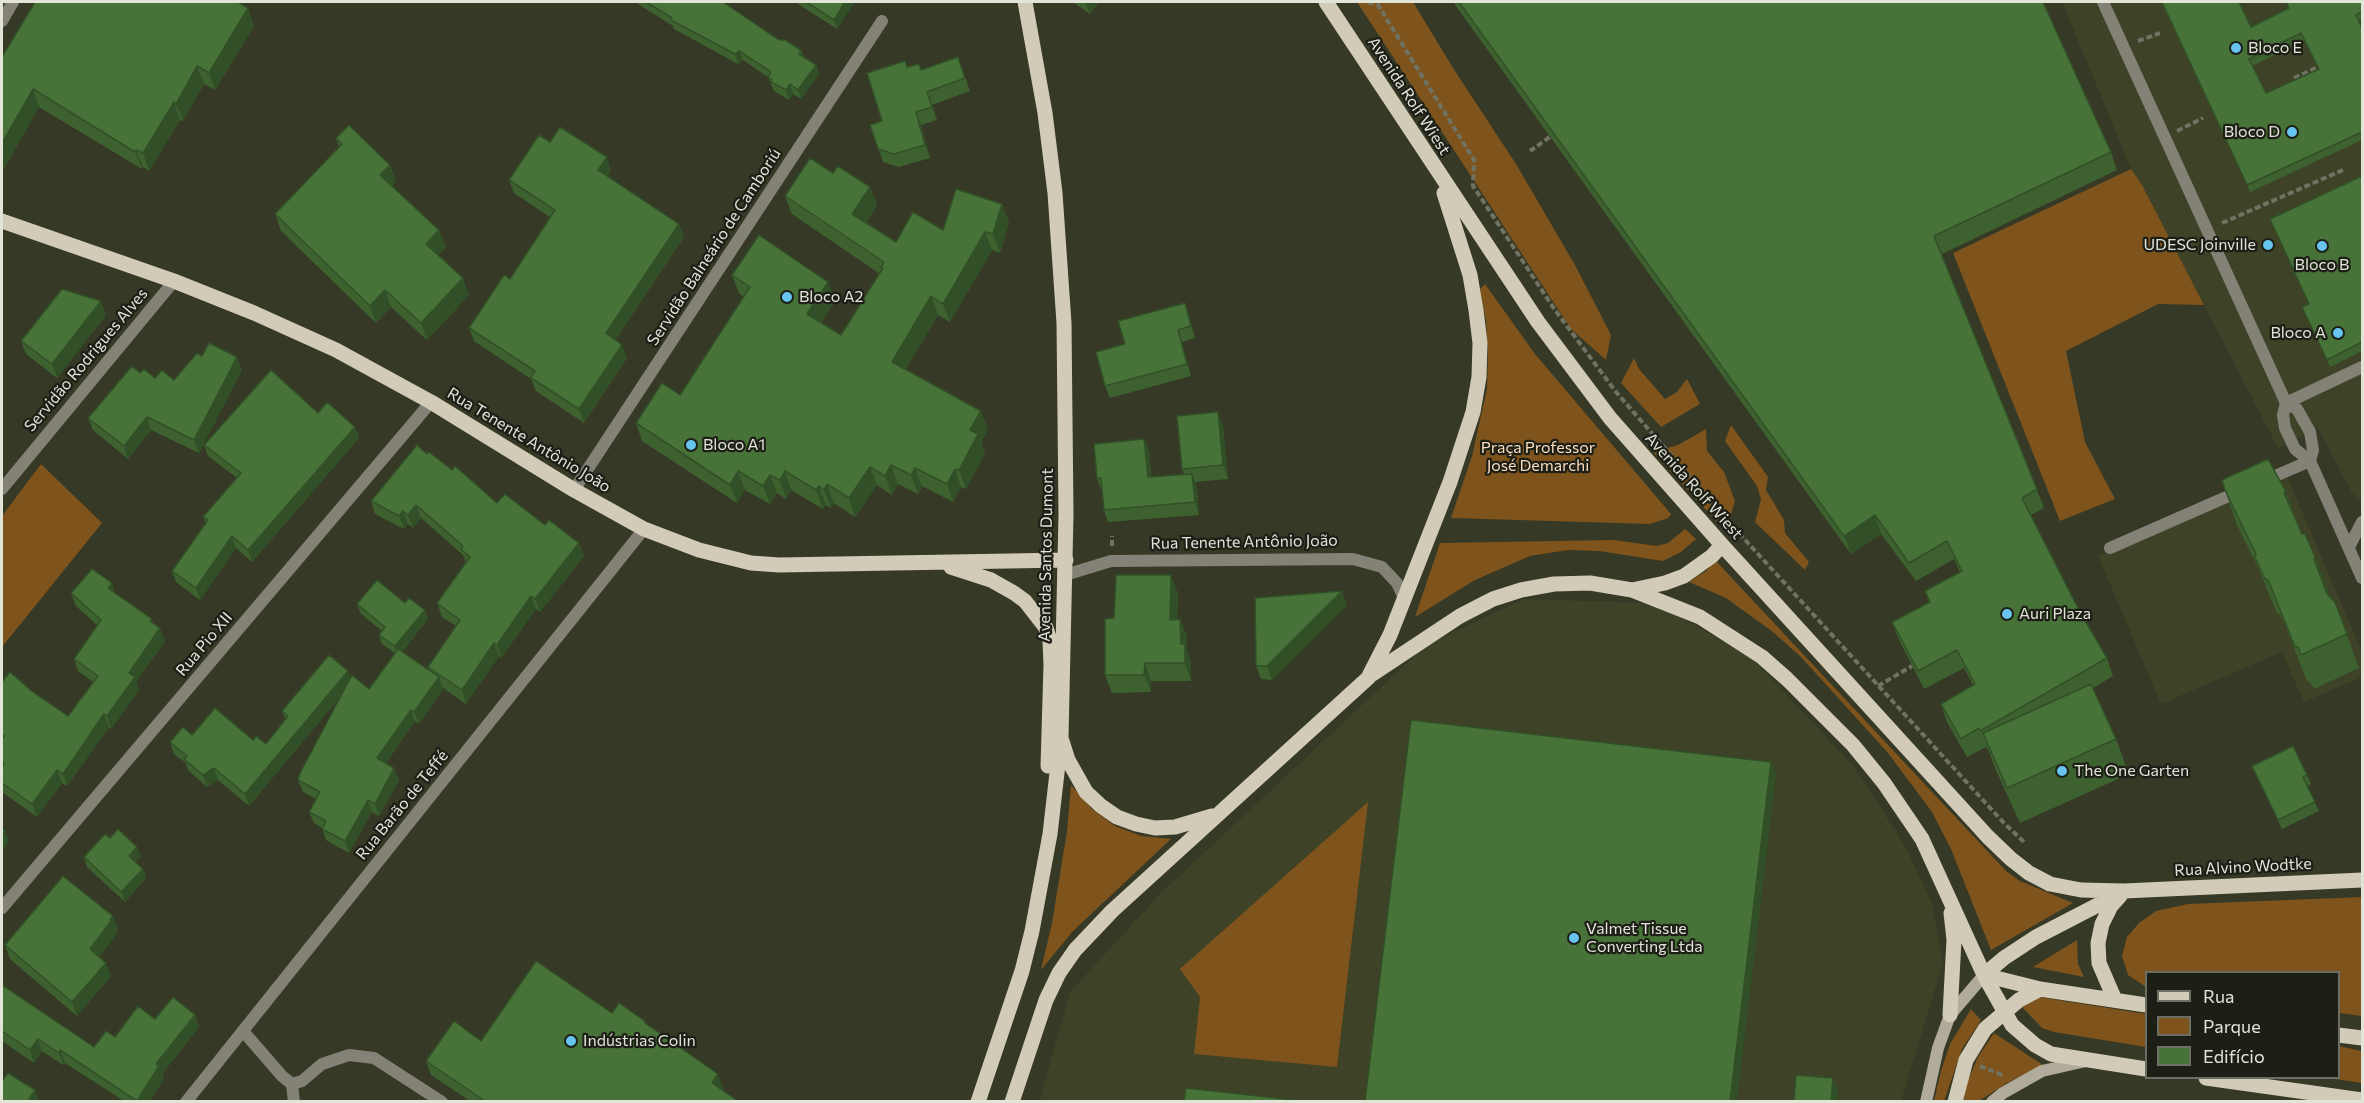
<!DOCTYPE html>
<meta charset="utf-8">
<style>
body{margin:0}
#map{position:relative;width:2364px;height:1103px;overflow:hidden;background:#363925;font-family:Commissioner,sans-serif}
canvas{display:block}
.frame{position:absolute;inset:0;border:3px solid #e2e4d8;pointer-events:none}
.legend{position:absolute;left:2145px;top:971px;width:195px;height:108px;box-sizing:border-box;background:#1d1f16;border:2px solid #6c6e64;margin:0;padding:8px 10px;list-style:none;font-size:18px;color:#e2e4d8}
.legend li{display:flex;align-items:center;gap:12px;height:30px}
.legend b{width:30px;border:2px solid #6c6e64}
</style>
<div id="map">
<canvas width="2364" height="1103"></canvas>
<div class="frame"></div>
<ul class="legend">
<li><b style="height:8px;background:#d1cbb7"></b>Rua</li>
<li><b style="height:16px;background:#7e531c"></b>Parque</li>
<li><b style="height:16px;background:#477238"></b>Edifício</li>
</ul>
</div>
<script>
const ctx = document.querySelector('canvas').getContext('2d');
ctx.lineJoin = 'round';
function fill(path, color) { ctx.fillStyle = color; ctx.fill(path, 'evenodd'); }
const shape = rows => new Path2D(rows.map(r => 'M' + r).join(''));
function stroke(path, color, width, dash) { ctx.strokeStyle = color; ctx.lineWidth = width; ctx.lineCap = dash ? 'butt' : 'round'; ctx.setLineDash(dash || []); ctx.stroke(path); }
function label(font, color, halo, rows, align = 'center') {
  ctx.font = font + ' Commissioner,sans-serif'; ctx.lineWidth = 4.5; ctx.setLineDash([]); ctx.textBaseline = 'middle'; ctx.strokeStyle = halo; ctx.fillStyle = color; for (const [text, x, y, turn = 0] of rows) {
    ctx.save(); ctx.translate(x, y); ctx.rotate((+turn || 0) * Math.PI / 180); ctx.textAlign = isNaN(turn) ? turn : align; if (halo) ctx.strokeText(text, 0, 0); ctx.fillText(text, 0, 0); ctx.restore();
  }
}
const built = shape([
 [2062,2,2362,2,2362,502,2352,493,2318,428,2278,448,2142,185,2131,169],
 [2286,474,2362,652,2362,677,2304,702,2282,652,2161,704,2098,556],
 [1524,599,1655,603,1751,657,1855,768,1905,846,1932,903,1943,963,1901,1101,1039,1102,1070,992,1160,894,1425,646]
]);
const green = shape([
 [1357,2,1413,2,1453,68,1516,164,1575,265,1611,335,1606,360,1571,329],
 [2131,169,2142,185,2204,305,2158,304,2066,351,2085,442,2115,499,2060,521,1953,253],
 [1485,284,1535,354,1671,514,1668,518,1650,524,1451,518,1472,456,1487,389,1488,354,1486,321,1480,289],
 [1634,358,1639,369,1665,399,1677,392,1687,379,1700,404,1661,427,1621,383],
 [1731,425,1768,477,1766,490,1784,520,1785,533,1809,562,1805,570,1755,522,1761,499,1757,486,1725,441],
 [1706,429,1707,451,1724,472,1735,501,1731,514,1718,523,1653,452,1678,445],
 [41,464,102,523,2,647,2,516],
 [1685,529,1696,539,1681,552,1663,561,1599,551,1568,550,1530,556,1475,580,1415,617,1440,543,1614,540,1657,546,1668,543],
 [1715,560,2006,871,2020,881,2073,903,1991,950,1951,849,1932,812,1888,753,1801,657,1773,632,1726,598,1689,582,1706,571],
 [1071,785,1092,809,1115,826,1141,836,1171,839,1073,931,1041,970,1052,923,1067,831],
 [1368,802,1337,1067,1194,1054,1200,997,1180,969],
 [2362,897,2362,1016,2339,1013,2338,972,2146,972,2146,987,2128,975,2122,956,2127,937,2139,923,2156,911,2188,904],
 [2077,940,2078,964,2084,977,2033,967],
 [2039,997,2146,1014,2146,1047,2054,1032,2042,1028,2022,1007,2027,1000],
 [1971,1009,1981,1020,1962,1049,1944,1101,1934,1101,1941,1071,1950,1044],
 [1994,1033,2043,1065,2007,1083,1979,1101,1963,1102,1968,1080,1978,1057],
 [2339,1046,2362,1051,2362,1083,2328,1078,2338,1078]
]);
const path = shape([
 [1368,2,1378,5,1474,160,1473,186,1555,310,1616,392,1737,531,2003,822,2025,843],
 [2138,41,2160,33],
 [2294,78,2320,66],
 [2177,131,2203,118],
 [1530,151,1551,136],
 [2222,223,2343,170],
 [1112,546,1112,536],
 [1878,686,1912,666],
 [1980,1066,2004,1076]
]);
const lane = shape([
 [2103,2,2286,403,2297,409,2310,432,2313,450,2310,461,2261,482],
 [2310,461,2295,449,2285,428,2283,415,2286,403,2362,367],
 [2349,547,2362,522],
 [2110,548,2240,491],
 [243,1031,282,1076,292,1084,302,1081,322,1064,349,1055,374,1058,442,1102],
 [292,1084,294,1102]
]);
const street = shape([
 [2,21,13,2],
 [2310,461,2362,578],
 [2,489,174,281],
 [574,490,882,21],
 [1065,575,1111,561,1353,559,1382,567,1397,583,1405,600],
 [2,908,431,402],
 [186,1102,644,529]
]);
const secondary = shape([
 [1926,1102,1938,1048,1950,1015,1984,975],
 [1992,1102,2003,1093,2042,1071,2086,1061]
]);
const primary = shape([
 [1326,2,1538,322,1610,418,1722,545,1988,837,2011,859,2029,873,2050,884,2081,890,2124,891,2362,880],
 [2,221,174,281,254,313,336,350,431,402,574,490,644,529,699,550,751,563,779,565,1066,560],
 [951,567,991,580,1014,593,1025,601,1046,628,1050,641,1051,665,1048,766],
 [1632,590,1665,583,1684,576,1712,556,1722,545],
 [1371,675,1460,616,1493,599,1521,590,1554,584,1590,583,1632,590,1700,617,1762,657,1787,679,1853,745,1884,783,1922,839,1984,975,2012,1025,2035,1045,2051,1054,2146,1069],
 [1062,741,1068,760,1086,792,1101,806,1117,817,1136,824,1155,828,1175,827,1212,816],
 [1984,975,2040,989,2146,1005],
 [1984,975,2004,958,2036,937,2123,892],
 [2115,1000,2099,963,2098,943,2102,924,2111,906,2120,896],
 [1950,1015,1954,940,1951,913],
 [2338,1035,2362,1038],
 [2206,1078,2362,1100],
 [978,1102,1022,971,1032,931,1050,834,1061,738,1066,514,1064,323,1055,193,1045,113,1025,2],
 [1012,1102,1046,1000,1059,973,1075,950,1112,911,1368,678,1390,635,1450,482,1473,412,1479,377,1480,343,1476,310,1470,275,1444,193],
 [1955,1102,1966,1060,1985,1029,2019,1000,2040,989]
]);
const wall = shape([
 [635,2,723,2,779,40,801,50,804,57,816,65,819,74,801,99,793,94,789,100,774,91,768,77,743,60,738,64,674,29,673,26],
 [795,2,853,2,854,3,837,29],
 [1073,2,1099,2,1090,14],
 [1453,2,2043,2,2111,152,2117,170,1942,254,2044,508,2031,515,2079,610,2107,658,2113,676,2093,688,2116,739,2129,774,2020,823,1995,768,1988,749,1987,749,1986,747,1967,757,1947,722,1941,704,1973,685,1964,668,1924,689,1899,640,1892,622,1929,602,1925,591,1960,572,1954,559,1916,581,1881,534,1851,554],
 [2161,2,2239,2,2251,27,2289,8,2285,2,2362,2,2362,20,2359,22,2362,28,2362,140,2250,192],
 [2304,41,2318,69,2266,93,2252,66],
 [248,8,254,26,215,90,204,84,183,121,180,120,149,171,143,167,142,169,39,107,2,172,2,57],
 [958,57,970,91,932,105,937,120,921,125,930,158,899,167,883,162,870,125,882,121,908,67,921,70],
 [336,138,390,165,396,182,392,186,439,230,446,247,438,255,469,295,427,340,391,307,376,323,281,231,275,214,339,147],
 [550,142,611,171,607,177,679,224,684,237,615,340,627,358,584,423,536,391,531,379,474,341,469,328,510,279,551,218,514,193,509,180],
 [833,173,870,187,877,205,866,223,896,242,943,230,1009,222,1000,253,992,250,950,322,938,315,905,370,988,429,981,442,985,453,966,489,961,487,953,502,922,486,918,494,898,484,892,495,877,485,855,517,834,503,831,508,826,505,823,509,791,490,786,499,777,493,770,504,745,490,737,503,642,441,636,423,680,395,744,297,739,293,732,275,828,282,835,301,821,322,841,335,880,274,792,214,785,196],
 [2362,176,2362,351,2330,367,2302,307,2309,304,2270,219],
 [106,315,57,378,26,354,21,341],
 [1189,315,1195,338,1182,342,1191,376,1110,398,1105,386,1125,344],
 [202,356,242,370,199,453,151,430,128,459,93,430,88,418,140,373,155,378,174,380],
 [318,413,355,427,359,438,252,562,236,548,200,600,176,582,172,571,206,523,203,517,237,478,208,456,204,445],
 [1223,426,1228,479,1195,482,1197,487,1199,515,1108,522,1104,510,1102,491,1097,479,1144,439,1149,451,1151,477,1184,475,1182,469],
 [427,454,452,470,497,503,545,525,579,543,584,556,540,612,536,609,501,658,499,656,466,704,442,687,443,689,419,724,415,721,386,763,399,780,379,816,372,812,349,853,326,840,322,828,314,823,309,812,316,799,303,792,298,780,340,697,249,806,218,780,207,787,188,770,186,763,174,754,170,742,192,735,253,740,266,744,285,719,282,711,351,678,369,689,395,653,382,644,379,635,382,631,361,614,357,604,405,603,425,610,428,619,402,652,429,671,428,667,456,626,442,617,437,603,466,563,463,555,421,518,413,528,408,524,404,529,375,514,371,501],
 [2225,490,2285,490,2302,534,2315,557,2328,591,2327,594,2335,602,2359,668,2314,689,2310,682,2307,681,2284,622,2280,614,2277,613,2268,592,2260,571,2237,525],
 [112,583,115,593,154,624,165,641,136,682,139,690,111,729,109,727,67,786,62,783,37,817,2,792,2,682,33,692,68,716,93,682,78,671,74,659,98,626,76,606,71,593],
 [1178,593,1177,620,1180,619,1187,637,1187,651,1191,662,1191,681,1151,681,1151,692,1112,693,1105,675,1114,618],
 [1347,605,1272,680,1261,679,1256,666],
 [2252,766,2307,775,2311,784,2307,786,2319,811,2282,829,2256,775],
 [110,838,141,856,135,862,143,869,146,878,125,902,87,867,84,857],
 [118,929,116,933,116,935,99,957,106,963,111,976,77,1016,10,959,5,945],
 [2,985,94,1047,155,1019,195,1015,199,1027,162,1074,164,1079,149,1101,124,1101,65,1063,63,1065,42,1051,34,1063,2,1041],
 [612,1013,645,1021,646,1024,723,1087,722,1090,738,1101,470,1101,431,1075,426,1061,481,1041]
]);
const shadedWall = shape([
 [845,2,853,2,854,3,837,29,834,20],
 [1085,2,1099,2,1090,14],
 [248,8,254,26,215,90,209,73],
 [739,51,743,60,738,64,735,54],
 [816,65,819,74,801,99,798,90],
 [197,66,204,84,183,121,176,104],
 [790,84,793,94,789,100,786,90],
 [33,89,39,107,2,172,2,143],
 [174,102,180,120,149,171,143,153],
 [916,112,921,125,930,158,925,145],
 [136,150,143,167,142,169,135,152],
 [607,157,611,171,603,184,598,170],
 [390,165,396,182,386,193,380,175],
 [870,187,877,205,859,233,852,214],
 [1002,204,1009,222,1000,253,993,234],
 [679,224,684,237,611,347,606,333],
 [439,230,446,247,432,261,426,244],
 [985,232,992,250,950,322,943,304],
 [463,278,469,295,427,340,421,323],
 [828,282,835,301,814,332,807,314],
 [385,290,391,307,376,323,370,306],
 [931,296,938,315,899,381,892,362],
 [101,301,106,315,57,378,52,364],
 [1185,303,1189,315,1195,338,1191,326],
 [1178,330,1182,342,1191,376,1187,364],
 [622,345,627,358,584,423,579,409],
 [237,357,242,370,199,453,194,440],
 [981,411,988,429,981,442,985,453,966,489,959,470,970,430],
 [1218,412,1223,426,1228,479,1223,465],
 [147,417,151,430,128,459,124,446],
 [355,427,359,438,252,562,248,550],
 [1144,439,1149,451,1153,489,1148,477],
 [891,465,898,484,892,495,885,476],
 [870,467,877,485,855,517,849,498],
 [915,468,922,486,918,494,911,475],
 [955,469,961,487,953,502,947,484],
 [738,471,745,490,737,503,730,485],
 [785,471,791,490,786,499,780,480],
 [1192,474,1197,487,1199,515,1195,502],
 [770,475,777,493,770,504,763,486],
 [827,484,834,503,831,508,824,490],
 [819,486,826,505,823,509,816,490],
 [2285,490,2297,525,2284,493],
 [416,505,421,518,413,528,408,515],
 [403,511,408,524,404,529,399,516],
 [1875,515,1881,534,1851,554,1844,536],
 [232,536,236,548,200,600,196,588],
 [579,543,584,556,540,612,535,599],
 [2315,557,2328,591,2326,594,2314,559],
 [1171,575,1178,593,1176,638,1170,620],
 [112,583,116,596,108,588],
 [1342,591,1347,605,1272,680,1267,666],
 [531,596,536,609,501,658,497,645],
 [425,610,428,619,398,656,395,646],
 [1180,619,1187,637,1187,651,1191,662,1191,681,1185,663,1181,644],
 [160,628,165,641,136,682,139,690,111,729,107,716,129,673],
 [494,643,499,656,466,704,462,690],
 [1145,663,1151,681,1151,692,1144,675],
 [348,671,352,683,249,806,245,794],
 [439,677,443,689,419,724,414,712],
 [411,710,415,721,381,770,377,758],
 [104,714,109,727,67,786,63,774],
 [1771,762,1776,775,1737,1101,1730,1101],
 [214,768,218,780,207,787,203,775],
 [394,768,399,780,379,816,375,804],
 [57,770,62,783,37,817,32,804],
 [368,800,372,812,349,853,345,841],
 [5,831,9,842,2,851,2,835],
 [137,847,141,856,132,865,129,856],
 [143,869,146,878,125,902,121,892],
 [113,916,118,929,116,933,116,935,95,963,90,949],
 [106,963,111,976,77,1016,72,1002],
 [195,1015,199,1027,162,1074,164,1079,149,1101,137,1101,156,1064],
 [38,1039,42,1051,34,1063,30,1050],
 [60,1050,65,1063,63,1065,59,1053],
 [718,1074,723,1087,717,1097,712,1083],
 [1833,1078,1838,1092,1837,1101,1831,1101],
 [35,1090,39,1101,30,1101,29,1099]
]);
const building = shape([
 [35,2,238,2,248,8,209,73,197,66,176,104,174,102,143,153,136,150,135,152,33,89,2,143,2,57,35,2],
 [646,2,723,2,779,40,785,40,801,50,799,54,816,65,798,90,790,84,786,90,771,82,772,80,768,77,771,72,739,51,735,54,671,20,672,18,646,2],
 [806,2,845,2,834,20,806,2],
 [1459,2,2043,2,2111,152,1934,236,2037,489,2022,498,2079,610,2107,658,1980,731,1979,728,1961,739,1941,704,1975,684,1957,650,1918,671,1892,622,1930,602,1925,591,1962,571,1947,541,1909,563,1875,515,1844,536,1459,2],
 [2162,2,2239,2,2251,27,2289,8,2286,2,2362,2,2362,11,2356,15,2362,28,2362,132,2247,185,2162,2],
 [2301,33,2319,69,2266,93,2249,59,2301,33],
 [958,57,965,78,927,92,932,107,916,112,925,145,894,154,878,149,870,125,882,121,867,73,905,61,907,67,919,64,921,70,958,57],
 [349,125,390,165,380,175,439,230,426,244,463,278,421,323,385,290,370,306,275,214,342,144,336,138,349,125],
 [560,127,607,157,598,170,679,224,606,333,622,345,579,409,531,378,535,371,469,328,504,275,510,279,555,210,509,180,539,135,550,142,560,127],
 [810,158,833,173,838,166,870,187,852,214,896,242,913,212,943,230,956,189,1002,204,993,234,985,232,943,304,931,296,892,362,981,411,970,430,978,434,959,470,955,469,947,484,915,468,911,475,891,465,885,476,870,467,849,498,827,484,824,490,819,486,816,490,785,471,780,480,770,475,763,486,738,471,730,485,636,423,662,383,680,395,750,287,732,275,759,235,828,282,807,314,841,335,883,268,881,267,884,262,785,196,810,158],
 [2362,176,2362,342,2327,360,2302,307,2309,304,2270,219,2362,176],
 [62,289,101,301,52,364,21,341,62,289],
 [1185,303,1191,326,1178,330,1187,364,1105,386,1096,352,1125,344,1118,321,1185,303],
 [209,343,237,357,194,440,147,417,124,446,88,418,132,366,140,373,144,369,155,378,162,370,174,380,197,353,202,356,209,343],
 [271,370,318,413,327,402,355,427,248,550,232,536,196,588,172,571,208,520,203,517,241,473,204,445,271,370],
 [1218,412,1223,465,1182,469,1177,416,1218,412],
 [1144,439,1148,477,1192,474,1195,502,1104,510,1101,478,1097,479,1094,444,1144,439],
 [417,445,427,454,429,452,452,470,455,466,497,503,505,494,545,525,549,520,579,543,535,599,531,596,497,645,494,643,462,690,428,667,460,620,437,603,470,557,461,549,463,546,416,505,408,515,403,511,399,516,371,501,417,445],
 [2268,459,2285,490,2284,493,2302,534,2305,534,2315,557,2314,559,2327,594,2335,602,2347,634,2301,655,2298,647,2295,647,2271,587,2268,580,2265,579,2255,557,2256,554,2225,490,2222,480,2268,459],
 [92,569,112,583,108,588,152,619,150,621,160,628,129,673,135,677,107,716,104,714,63,774,57,770,32,804,2,783,2,767,4,763,2,761,2,740,4,736,2,734,2,682,10,672,33,692,68,716,98,676,74,659,101,620,71,593,92,569],
 [1116,575,1171,575,1170,620,1180,619,1181,644,1185,644,1185,663,1145,663,1144,675,1105,675,1105,619,1114,618,1116,575],
 [377,580,405,603,409,598,425,610,395,646,379,635,385,627,357,604,377,580],
 [1342,591,1267,666,1256,666,1255,598,1342,591],
 [398,649,439,677,414,712,411,710,377,758,394,768,375,804,368,800,345,841,322,829,326,821,309,812,320,792,298,780,300,773,352,675,369,689,398,649],
 [329,655,348,671,245,794,214,768,203,775,184,759,187,756,170,742,183,727,192,735,215,708,253,740,256,736,266,744,288,716,282,711,329,655],
 [2091,684,2116,739,2007,788,1983,733,2091,684],
 [1411,720,1771,762,1730,1101,1365,1101,1411,720],
 [2293,746,2307,775,2303,777,2315,802,2278,820,2252,766,2293,746],
 [2,828,5,831,2,835,2,828],
 [118,829,137,847,129,856,143,869,121,892,84,857,105,834,110,838,118,829],
 [63,876,113,916,110,920,111,921,90,949,106,963,72,1002,5,945,63,876],
 [536,961,612,1013,619,1003,645,1021,645,1023,718,1074,712,1083,738,1101,485,1101,426,1061,454,1021,481,1041,536,961],
 [2,985,94,1047,106,1031,115,1037,138,1006,155,1019,173,997,195,1015,156,1064,159,1066,137,1101,60,1050,59,1053,38,1039,30,1050,2,1031,2,985],
 [8,1073,35,1090,29,1099,33,1101,2,1101,2,1081,8,1073],
 [1796,1075,1833,1078,1831,1101,1794,1101,1796,1075],
 [1186,1088,1303,1101,1184,1101,1186,1088]
]);
const markers = [
 [2236,48,6,"#66c4ef"],
 [2292,132,6,"#66c4ef"],
 [2268,245,6,"#66c4ef"],
 [2322,246,6,"#66c4ef"],
 [787,297,6,"#66c4ef"],
 [2338,333,6,"#66c4ef"],
 [691,445,6,"#66c4ef"],
 [2007,614,6,"#66c4ef"],
 [2062,771,6,"#66c4ef"],
 [1574,938,6,"#66c4ef"],
 [571,1041,6,"#66c4ef"]
];
const poiNames = [
 ["Bloco E",2248,48],
 ["Bloco D",2280,132,"right"],
 ["UDESC Joinville",2256,245,"right"],
 ["Bloco B",2322,265,"center"],
 ["Bloco A2",799,297],
 ["Bloco A",2326,333,"right"],
 ["Bloco A1",703,445],
 ["Auri Plaza",2019,614],
 ["The One Garten",2074,771],
 ["Valmet Tissue",1586,929],
 ["Converting Ltda",1586,947],
 ["Indústrias Colin",583,1041]
];
const streetNames = [
 ["Avenida Rolf Wiest",1409,96,57],
 ["Servidão Balneário de Camboriú",714,247,-57],
 ["Servidão Rodrigues Alves",86,360,-50],
 ["Rua Tenente Antônio João",529,440,31],
 ["Avenida Rolf Wiest",1694,486,48],
 ["Rua Tenente Antônio João",1244,542,-1],
 ["Avenida Santos Dumont",1046,555,-89],
 ["Rua Pio XII",204,644,-50],
 ["Rua Barão de Teffé",402,805,-51],
 ["Rua Alvino Wodtke",2243,867,-3]
];
const parkNames = [
 ["Praça Professor",1538,448],
 ["José Demarchi",1538,466]
];
fill(built, '#3e4227');
fill(green, '#7e531c');
stroke(path, '#707362', 4, [6, 3]);
stroke(lane, '#848177', 12);
stroke(street, '#848177', 12);
stroke(secondary, '#b0ab9b', 12);
stroke(primary, '#d1cbb7', 15);
fill(wall, '#3d6230');
fill(shadedWall, '#325027');
fill(building, '#477238');
stroke(building, '#325027', 1.5);
for (const [x, y, r, color] of markers) { const dot = new Path2D(); dot.arc(x, y, r, 0, 2 * Math.PI); ctx.fillStyle = color; ctx.fill(dot); stroke(dot, '#1d1f16', 2); }
label('16px', '#e2e4d8', '#1d1f16', poiNames, 'left');
label('16px', '#e2e4d8', '#1d1f16', streetNames);
label('16px', '#f9dcbe', '#1d1f16', parkNames);
</script>
